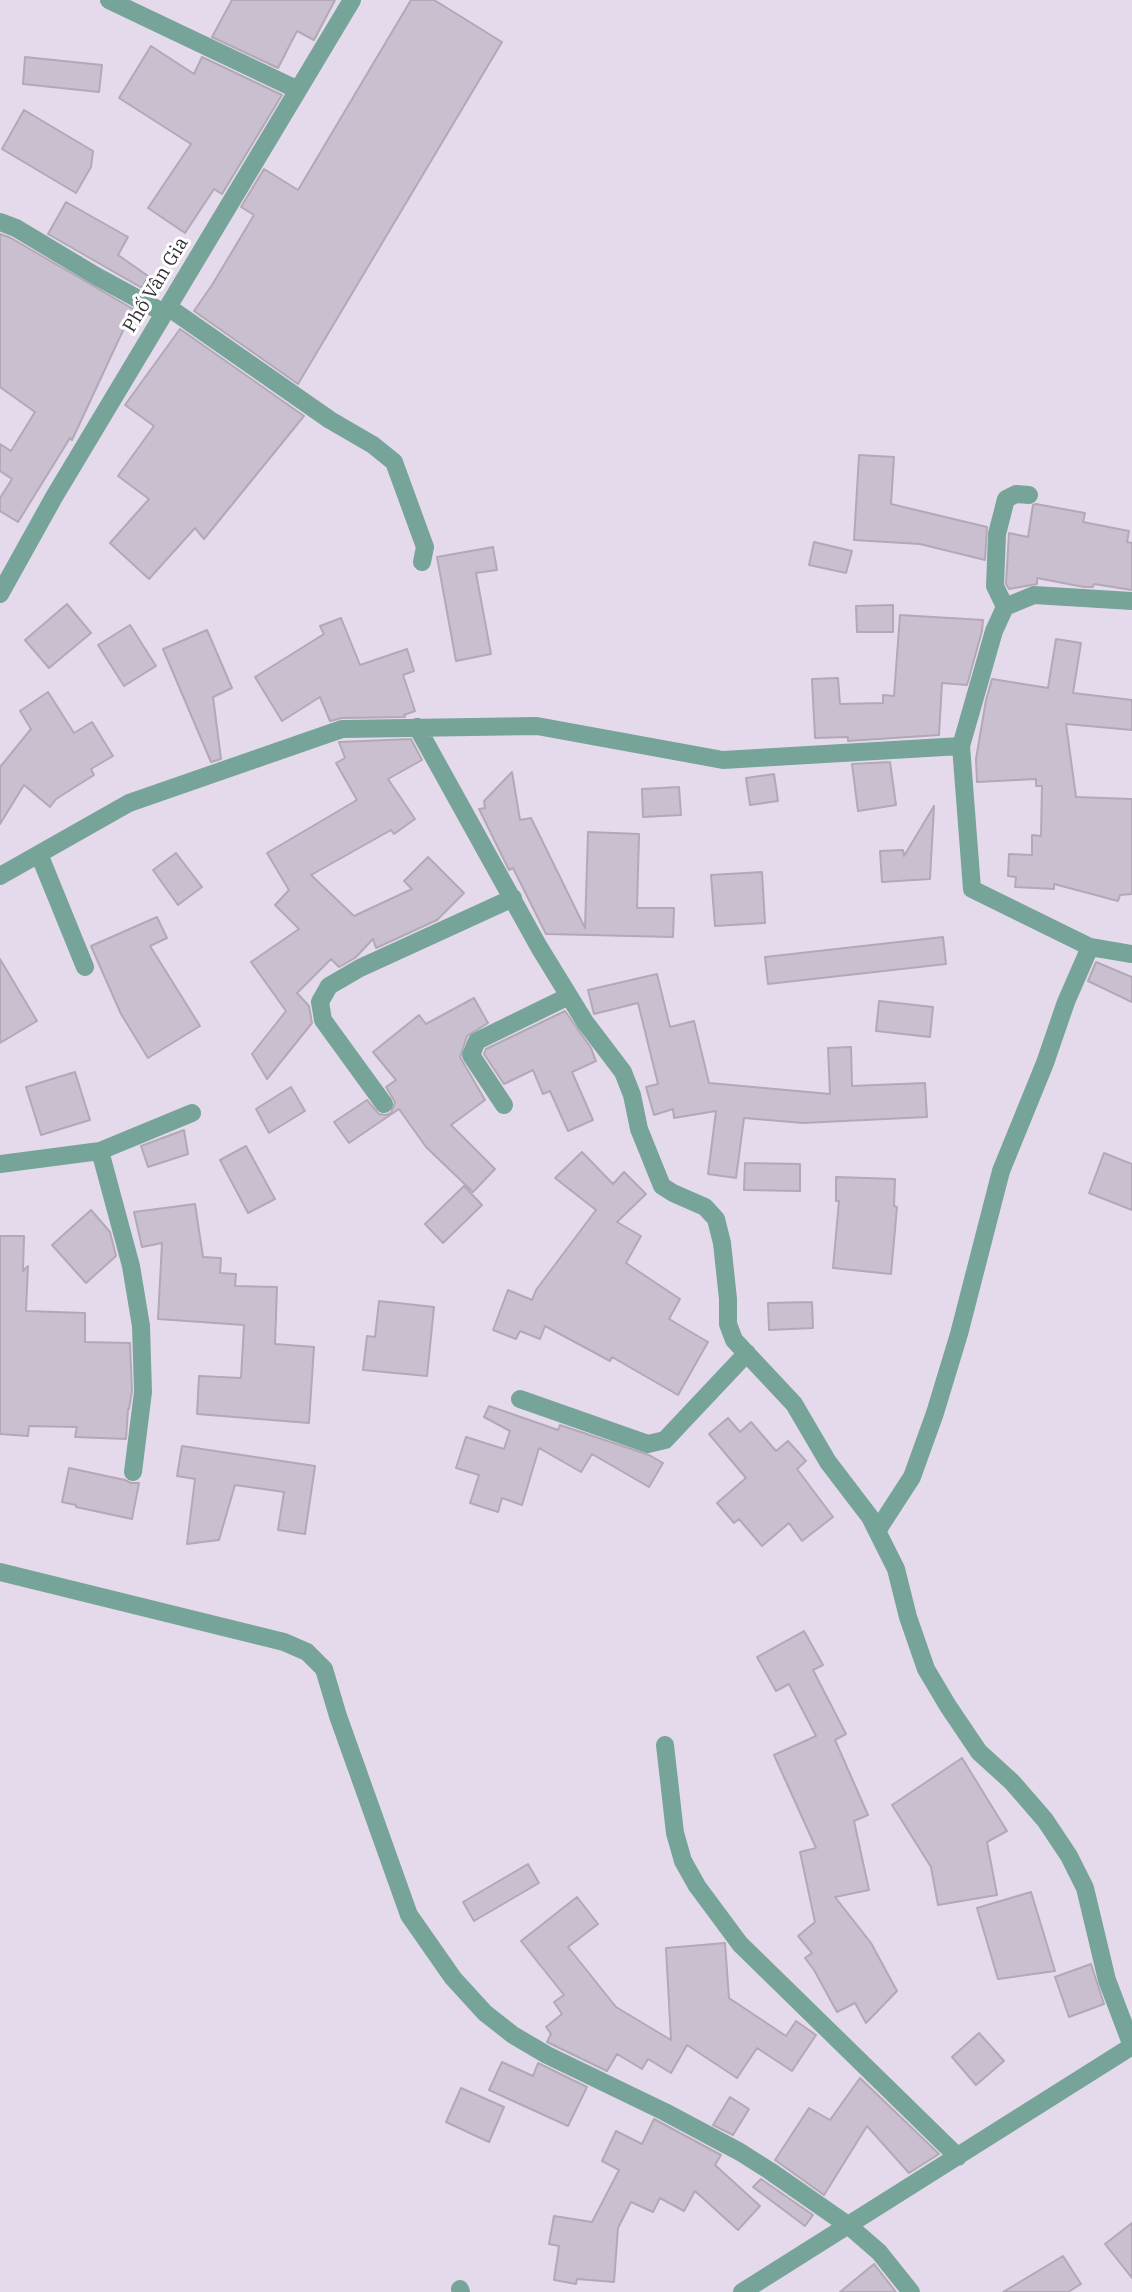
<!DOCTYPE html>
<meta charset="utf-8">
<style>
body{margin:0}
canvas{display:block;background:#e5daeb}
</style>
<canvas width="1132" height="2292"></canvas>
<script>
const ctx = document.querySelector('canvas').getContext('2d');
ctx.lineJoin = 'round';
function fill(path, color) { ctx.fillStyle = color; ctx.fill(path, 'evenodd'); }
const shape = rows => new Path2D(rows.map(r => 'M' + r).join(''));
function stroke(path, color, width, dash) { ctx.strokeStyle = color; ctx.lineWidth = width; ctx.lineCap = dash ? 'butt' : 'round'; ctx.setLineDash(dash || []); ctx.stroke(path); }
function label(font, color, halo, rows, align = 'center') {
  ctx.font = font + ' "IBM Plex Serif",serif'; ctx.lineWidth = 6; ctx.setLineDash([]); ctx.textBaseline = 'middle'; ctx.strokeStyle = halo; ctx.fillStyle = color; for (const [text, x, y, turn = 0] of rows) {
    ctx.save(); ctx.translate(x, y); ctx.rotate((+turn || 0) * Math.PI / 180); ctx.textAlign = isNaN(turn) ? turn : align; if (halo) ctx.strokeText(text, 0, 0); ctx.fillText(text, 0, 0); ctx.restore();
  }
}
const building = shape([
 [232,0,335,0,314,40,297,31,278,68,212,37,232,0],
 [411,0,434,0,502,42,298,384,194,311,212,285,254,215,241,207,264,169,298,190,411,0],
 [151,46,194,74,202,57,282,95,222,194,214,189,185,233,148,208,191,144,119,98,151,46],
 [25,57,102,65,99,92,23,84,25,57],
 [24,110,93,151,91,167,76,193,2,149,24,110],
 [66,202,128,237,118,255,148,276,142,288,48,234,66,202],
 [0,234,11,238,133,309,72,440,70,438,18,522,0,511,0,498,12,479,0,471,0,444,11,451,35,412,0,387,0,234],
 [180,329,304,416,204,539,195,528,149,579,110,543,149,499,118,476,154,426,125,405,180,329],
 [859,455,894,457,891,504,987,527,985,560,920,544,854,540,859,455],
 [1036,504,1085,513,1083,522,1129,531,1127,542,1132,543,1132,590,1094,584,1093,587,1084,587,1037,578,1037,584,1009,589,1006,584,1009,533,1028,537,1033,505,1036,504],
 [814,542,852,551,846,573,809,565,814,542],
 [493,547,497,570,476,573,491,654,456,661,437,557,493,547],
 [67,604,91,633,49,668,25,640,67,604],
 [893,605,893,632,857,632,856,606,893,605],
 [900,615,983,620,982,631,967,685,942,683,939,735,848,741,848,737,815,738,812,679,838,678,840,704,883,703,883,695,894,696,900,615],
 [341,618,360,665,407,649,414,671,403,675,415,711,404,715,405,717,342,718,330,721,320,697,282,721,255,677,324,634,320,626,341,618],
 [130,625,156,666,124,686,98,645,130,625],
 [207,630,232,688,213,697,221,759,211,762,163,649,207,630],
 [1056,639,1081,643,1073,693,1132,700,1132,730,1066,724,1076,797,1132,799,1132,894,1120,895,1118,901,1054,884,1054,889,1015,887,1016,877,1008,876,1009,854,1032,855,1032,835,1041,836,1042,786,1036,786,1036,779,977,782,976,759,986,700,992,679,1048,688,1056,639],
 [48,692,74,733,92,722,113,756,91,769,94,775,56,799,50,807,24,785,0,824,0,767,31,729,20,711,48,692],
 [411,739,422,760,388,779,415,819,394,834,391,830,311,875,354,916,412,889,404,881,428,857,464,893,437,920,376,948,373,939,355,958,339,967,331,959,297,993,309,1006,312,1023,267,1079,252,1054,286,1011,251,962,299,929,275,905,289,890,267,853,357,800,336,763,345,758,339,742,411,739],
 [890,762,896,805,858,811,852,764,890,762],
 [512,772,520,820,531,818,585,928,588,832,639,834,637,908,674,908,673,937,546,934,513,868,509,870,479,809,485,808,484,801,512,772],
 [774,774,778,801,750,805,746,778,774,774],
 [679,787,681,815,643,817,642,789,679,787],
 [934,806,930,879,882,882,880,851,903,850,904,856,934,806],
 [176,853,202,887,178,905,153,870,176,853],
 [762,872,765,923,715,926,711,875,762,872],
 [157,917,167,938,150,946,200,1026,148,1058,121,1014,91,946,157,917],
 [943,937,946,964,768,984,765,957,943,937],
 [0,959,37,1021,0,1043,0,959],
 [1096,962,1132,977,1132,1002,1088,981,1096,962],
 [657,974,670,1027,694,1021,709,1083,830,1094,828,1048,851,1047,852,1086,925,1083,927,1117,803,1123,744,1118,736,1178,708,1174,716,1111,674,1118,673,1109,654,1115,646,1087,658,1084,638,1003,594,1014,588,990,657,974],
 [474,998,488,1023,467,1036,460,1057,485,1100,451,1125,495,1169,473,1192,426,1147,399,1109,349,1143,334,1122,367,1100,379,1114,386,1115,391,1113,395,1102,386,1087,396,1080,373,1052,419,1015,426,1024,474,998],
 [879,1001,933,1007,930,1037,876,1031,879,1001],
 [565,1011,591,1048,596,1061,572,1072,593,1120,568,1131,550,1091,543,1094,533,1070,504,1084,484,1054,486,1049,565,1011],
 [75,1072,90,1120,41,1135,26,1087,75,1072],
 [291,1087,305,1111,269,1133,256,1109,291,1087],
 [184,1130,188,1154,148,1167,141,1146,184,1130],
 [246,1146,275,1199,248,1213,220,1160,246,1146],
 [582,1152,613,1184,624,1172,646,1194,617,1222,641,1236,626,1263,680,1299,669,1319,708,1342,678,1395,612,1357,610,1361,545,1326,540,1339,520,1331,516,1339,493,1330,508,1290,532,1300,536,1290,596,1210,555,1178,582,1152],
 [1104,1153,1132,1164,1132,1210,1089,1193,1104,1153],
 [745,1163,800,1164,800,1191,744,1190,745,1163],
 [836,1177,895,1179,894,1206,897,1207,891,1274,833,1268,839,1201,836,1201,836,1177],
 [464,1186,482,1205,443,1243,425,1224,464,1186],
 [195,1204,203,1257,221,1258,220,1273,236,1274,235,1286,277,1287,275,1344,314,1347,309,1423,197,1414,199,1376,241,1378,244,1325,158,1319,162,1243,142,1247,134,1212,195,1204],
 [91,1210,110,1232,116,1256,86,1283,52,1245,91,1210],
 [0,1236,24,1236,23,1271,28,1266,26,1311,85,1313,85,1342,130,1343,132,1391,129,1409,128,1409,126,1439,75,1437,77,1427,29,1426,28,1436,0,1434,0,1236],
 [379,1301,434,1307,427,1376,363,1370,367,1336,375,1337,379,1301],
 [812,1302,813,1328,769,1330,768,1303,812,1302],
 [489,1406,558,1430,560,1425,649,1455,663,1463,649,1487,592,1454,581,1472,539,1448,522,1505,502,1498,498,1512,470,1503,479,1475,456,1468,466,1437,504,1449,510,1431,484,1417,489,1406],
 [728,1418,740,1432,751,1422,776,1451,788,1441,806,1461,797,1469,833,1517,802,1541,789,1523,762,1546,739,1519,734,1523,717,1503,746,1478,709,1434,728,1418],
 [182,1446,315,1466,305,1534,278,1530,284,1492,235,1485,219,1540,187,1544,195,1479,177,1476,182,1446],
 [69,1468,125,1480,131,1483,139,1483,132,1519,76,1507,76,1505,62,1502,69,1468],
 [804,1631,823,1665,813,1670,846,1734,835,1740,868,1815,854,1821,869,1890,835,1897,871,1943,897,1991,866,2023,855,2003,837,2012,814,1970,805,1958,812,1953,798,1936,815,1922,800,1852,816,1848,774,1755,816,1736,789,1684,776,1691,757,1657,804,1631],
 [962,1758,1007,1831,987,1842,997,1895,938,1905,931,1867,892,1805,962,1758],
 [528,1864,539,1883,474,1921,463,1902,528,1864],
 [1031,1892,1055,1971,998,1979,977,1908,1031,1892],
 [577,1897,598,1924,568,1947,616,2007,671,2040,666,1948,725,1943,729,1998,786,2036,796,2021,816,2035,792,2071,757,2048,737,2078,687,2045,671,2073,648,2059,642,2069,617,2054,607,2071,547,2042,551,2034,546,2027,562,2014,554,2002,564,1995,521,1941,577,1897],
 [1091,1964,1104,2004,1069,2017,1055,1977,1091,1964],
 [979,2033,1004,2061,976,2085,952,2057,979,2033],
 [502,2062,533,2076,538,2063,587,2087,568,2126,489,2090,502,2062],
 [860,2078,939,2154,909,2173,867,2126,824,2195,775,2160,809,2108,830,2120,860,2078],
 [461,2088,504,2107,489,2142,446,2122,461,2088],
 [730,2097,749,2109,733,2135,713,2125,730,2097],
 [654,2119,721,2155,715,2165,760,2206,738,2230,695,2191,684,2211,660,2198,653,2212,631,2202,618,2228,614,2282,577,2279,576,2284,554,2280,559,2246,549,2244,554,2216,592,2222,619,2170,602,2161,616,2131,642,2144,654,2119],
 [761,2179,813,2215,805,2226,753,2187,761,2179],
 [1132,2223,1132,2278,1105,2244,1132,2223],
 [1063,2256,1081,2284,1068,2292,1003,2292,1063,2256],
 [874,2264,896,2292,840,2292,874,2264]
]);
const minor = shape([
 [109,0,298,90],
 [0,222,16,228,96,276,164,313],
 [168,307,330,420,373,445,394,462,425,547,422,562],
 [0,594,54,497,352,0],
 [1005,607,995,586,997,534,1006,499,1016,494,1029,495],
 [417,727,539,947,585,1022,623,1072,632,1095,639,1129,662,1186,673,1193,705,1207,716,1219,722,1243,728,1299,728,1324,734,1340,794,1404,828,1462,870,1517,896,1569,908,1617,926,1669,948,1706,979,1752,1012,1782,1045,1820,1069,1856,1085,1888,1107,1980,1132,2046],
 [961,746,994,631,1005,607,1034,595,1132,601],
 [39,854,85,967],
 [0,876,129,803,342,729,537,726,723,760,961,746,972,889,1090,947,1132,954],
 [384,1104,323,1020,320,1002,329,986,360,968,513,898],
 [504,1105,471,1055,477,1041,569,996],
 [100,1151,131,1266,141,1326,143,1392,133,1472],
 [0,1164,100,1151,192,1113],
 [520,1399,648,1444,665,1440,747,1353],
 [877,1531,912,1477,935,1413,959,1334,1001,1171,1045,1063,1066,1002,1090,947],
 [0,1572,284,1642,307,1652,324,1669,338,1716,409,1915,453,1978,485,2013,513,2035,547,2055,665,2112,740,2152,770,2171,849,2226,879,2252,911,2292],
 [665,1745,675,1833,683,1861,697,1886,740,1944,958,2157],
 [460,2289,461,2292],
 [742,2292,1132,2046]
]);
const streetNames = [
 ["Phố Vân Gia",156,285,-59]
];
fill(building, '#c9bfcf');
stroke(building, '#b2a8b8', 2);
stroke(minor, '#76a499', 18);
label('19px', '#363238', '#fff', streetNames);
</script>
